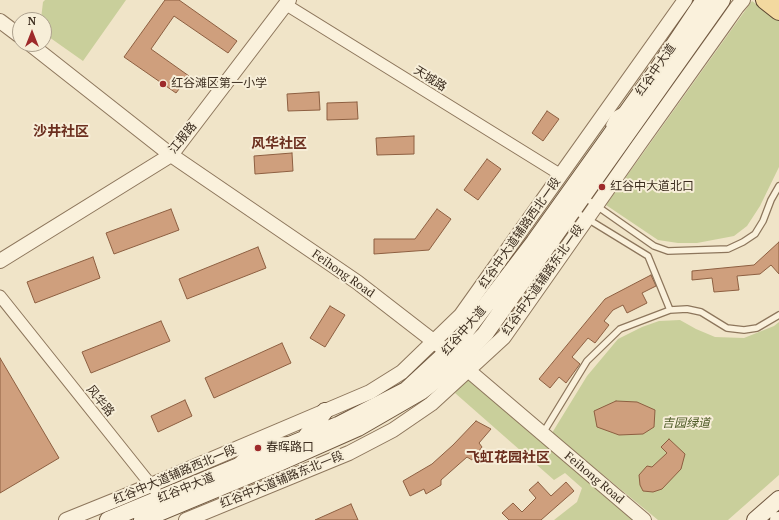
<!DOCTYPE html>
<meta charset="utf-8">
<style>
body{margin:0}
#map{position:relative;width:779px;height:520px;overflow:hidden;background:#f0e4c8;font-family:"PT Serif",serif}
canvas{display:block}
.north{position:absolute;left:12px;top:12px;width:40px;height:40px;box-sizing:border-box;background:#f7eed8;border:1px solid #ada18e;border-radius:50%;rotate:0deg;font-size:11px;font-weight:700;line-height:16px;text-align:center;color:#3d2e20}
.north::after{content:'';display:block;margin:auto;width:14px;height:18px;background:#9e2a2b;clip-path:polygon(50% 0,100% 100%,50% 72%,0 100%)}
</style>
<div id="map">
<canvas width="779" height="520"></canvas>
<div class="north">N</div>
</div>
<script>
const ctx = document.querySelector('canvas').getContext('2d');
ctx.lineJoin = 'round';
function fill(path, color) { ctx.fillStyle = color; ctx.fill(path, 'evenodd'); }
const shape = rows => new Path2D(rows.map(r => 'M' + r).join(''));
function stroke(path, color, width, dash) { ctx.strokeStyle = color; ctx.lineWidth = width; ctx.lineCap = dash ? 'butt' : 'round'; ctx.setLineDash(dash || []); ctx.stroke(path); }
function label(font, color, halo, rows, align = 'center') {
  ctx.font = font + ' "PT Serif","Noto Sans SC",serif'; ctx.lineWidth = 4; ctx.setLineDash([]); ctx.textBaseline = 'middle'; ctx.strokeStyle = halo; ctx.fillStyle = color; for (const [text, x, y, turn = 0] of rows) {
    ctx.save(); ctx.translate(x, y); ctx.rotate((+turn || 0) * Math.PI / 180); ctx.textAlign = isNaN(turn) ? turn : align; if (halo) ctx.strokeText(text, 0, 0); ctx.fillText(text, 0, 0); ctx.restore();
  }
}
const green = shape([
 [45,0,126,0,83,61,49,37,44,25,44,20,41,19,43,2],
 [752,1,779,21,779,167,760,206,747,226,734,236,697,243,678,243,658,240,606,205],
 [680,320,696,329,715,337,744,338,774,326,779,322,779,475,728,520,658,520,552,433,587,376,618,339,642,327,659,321],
 [469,377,633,520,554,520,577,502,582,488,565,473,554,480,455,393]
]);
const building = shape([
 [165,0,179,0,237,41,228,53,174,16,151,49,189,76,176,93,124,57,165,0],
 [319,92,320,110,288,111,287,94,319,92],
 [357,102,358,119,327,120,327,103,357,102],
 [547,111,559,119,543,141,532,133,547,111],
 [414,136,414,154,377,155,376,138,414,136],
 [292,153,293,171,255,174,254,156,292,153],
 [487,159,501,169,478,200,464,190,487,159],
 [171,209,179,230,114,254,106,233,171,209],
 [437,209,451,219,429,250,374,254,374,239,415,239,437,209],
 [779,242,779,274,771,265,760,274,737,276,739,290,714,292,712,278,692,280,692,271,754,265,779,242],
 [258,247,266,268,187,299,179,279,258,247],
 [93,257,100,278,35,303,27,282,93,257],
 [651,275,656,286,642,293,647,303,627,313,623,305,613,310,604,321,609,325,595,343,588,338,572,357,580,364,566,383,559,377,550,388,539,379,605,299,651,275],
 [330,306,345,315,325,347,310,338,330,306],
 [161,321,170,341,91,373,82,352,161,321],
 [282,343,291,363,214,398,205,378,282,343],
 [0,358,59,458,0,493,0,358],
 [185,400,192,416,158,432,151,416,185,400],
 [616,401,637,402,655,410,654,427,643,434,619,435,597,427,594,411,616,401],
 [476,421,491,429,479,443,482,447,472,460,467,457,441,480,441,485,426,494,424,489,410,496,403,481,432,464,453,445,476,421],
 [669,439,685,454,681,469,662,489,653,492,643,491,640,485,639,475,647,466,652,467,667,453,661,447,669,439],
 [538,482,551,496,566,482,574,491,541,520,509,520,502,513,513,503,522,512,536,498,529,490,538,482],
 [351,504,358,520,315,520,351,504]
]);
const service = shape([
 [609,125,614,115,621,111],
 [584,197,654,246,668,251,728,249,743,242,755,234,763,221,771,200,779,186],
 [573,210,648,256,670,310],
 [543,433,587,361,620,329,670,310,687,309,701,312,727,328,744,330,757,328,779,315],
 [237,461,245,453,278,440,287,440]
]);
const minor = shape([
 [285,4,561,175],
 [0,296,155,490]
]);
const tertiary = shape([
 [0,21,20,36],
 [30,44,171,155,357,282,441,347],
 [0,261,171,155,289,0],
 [462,365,644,520],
 [66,520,118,499,370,392,402,372,461,315,685,0],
 [186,520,349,453,393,430,431,404,504,337,638,146,725,24,737,7,743,0]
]);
const secondary = shape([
 [305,438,325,411],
 [108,520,338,425,406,390,447,352,466,331,534,242,657,70,704,0],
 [142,520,281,462,358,428,422,391,453,367,485,334,722,0],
 [755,520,779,499],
 [778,520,779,520]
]);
const primary = shape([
 [765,0,779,11]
]);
const markers = [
 [163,84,4,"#9e2a2b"],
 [602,187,4,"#9e2a2b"],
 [258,448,4,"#9e2a2b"]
];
const streetNames = [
 ["红谷中大道",656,70,-55],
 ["天城路",430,79,32],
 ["江报路",183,138,-51],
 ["红谷中大道辅路西北一段",520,233,-55],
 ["Feihong Road",343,274,35],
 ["红谷中大道辅路东北一段",543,280,-55],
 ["红谷中大道",464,331,-49],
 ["风华路",100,401,51],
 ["红谷中大道辅路西北一段",175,475,-23],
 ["Feihong Road",594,478,40],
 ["红谷中大道辅路东北一段",282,480,-22],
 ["红谷中大道",186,488,-22]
];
const poiNames = [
 ["红谷滩区第一小学",171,84],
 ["红谷中大道北口",610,187],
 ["春晖路口",266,448]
];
const parkNames = [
 ["吉园绿道",686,424]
];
const quarterNames = [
 ["沙井社区",61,132],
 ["风华社区",279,144],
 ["飞虹花园社区",508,458]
];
fill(green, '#c9cf9b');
fill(building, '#cf9f7d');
stroke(building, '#8d5f41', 1);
stroke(service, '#8d765c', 8);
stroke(minor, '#8d765c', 13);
stroke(tertiary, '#8d765c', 16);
stroke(secondary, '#6f573f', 18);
stroke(primary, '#5b4430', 20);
stroke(service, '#faf1dc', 5.5);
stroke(minor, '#faf1dc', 11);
stroke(tertiary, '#faf1dc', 14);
stroke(secondary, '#faf1dc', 16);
stroke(primary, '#f3d9a0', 18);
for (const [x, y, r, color] of markers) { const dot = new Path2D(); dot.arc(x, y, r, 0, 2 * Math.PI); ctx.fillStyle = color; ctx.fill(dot); stroke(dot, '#f7eed8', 1.5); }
label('12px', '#3d2e20', '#f7eed8', streetNames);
label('12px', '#3d2e20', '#f7eed8', poiNames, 'left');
label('italic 12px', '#4d5a26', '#f7eed8', parkNames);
label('bold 14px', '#6b2e1e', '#f7eed8', quarterNames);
</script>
